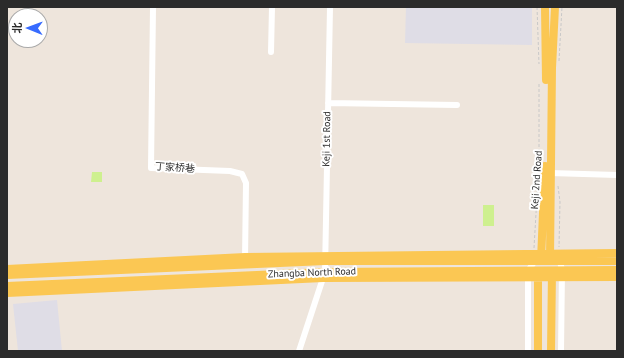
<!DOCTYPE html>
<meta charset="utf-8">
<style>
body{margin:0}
#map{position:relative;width:624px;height:358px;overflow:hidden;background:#eee5dc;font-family:"PT Sans","Noto Sans SC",sans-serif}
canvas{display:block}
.frame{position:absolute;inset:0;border:8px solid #2b2b2b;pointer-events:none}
.north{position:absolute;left:8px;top:8px;width:40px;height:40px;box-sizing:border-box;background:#fff;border:1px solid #aaa;border-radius:50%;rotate:271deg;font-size:11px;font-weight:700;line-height:16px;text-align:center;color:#2b2b2b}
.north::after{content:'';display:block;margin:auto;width:14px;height:18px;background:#376bff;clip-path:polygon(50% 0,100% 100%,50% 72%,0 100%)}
</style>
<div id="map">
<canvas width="624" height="358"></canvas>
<div class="frame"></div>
<div class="north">北</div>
</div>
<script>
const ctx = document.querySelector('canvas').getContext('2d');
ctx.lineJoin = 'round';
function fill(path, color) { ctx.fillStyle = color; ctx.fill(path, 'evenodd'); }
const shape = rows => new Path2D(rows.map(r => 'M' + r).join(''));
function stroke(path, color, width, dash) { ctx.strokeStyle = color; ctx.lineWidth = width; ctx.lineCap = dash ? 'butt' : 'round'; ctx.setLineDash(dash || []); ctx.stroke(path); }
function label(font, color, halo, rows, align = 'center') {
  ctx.font = font + ' "PT Sans","Noto Sans SC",sans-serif'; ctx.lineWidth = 4; ctx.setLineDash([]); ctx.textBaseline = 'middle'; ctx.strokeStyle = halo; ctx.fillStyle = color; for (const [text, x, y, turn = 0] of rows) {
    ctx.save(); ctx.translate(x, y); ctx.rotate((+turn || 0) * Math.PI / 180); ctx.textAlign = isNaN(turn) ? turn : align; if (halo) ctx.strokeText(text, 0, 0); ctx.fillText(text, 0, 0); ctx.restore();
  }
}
const industrial = shape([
 [406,7,532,7,532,45,405,43],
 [57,300,62,351,18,351,13,304]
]);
const pitch = shape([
 [92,172,102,172,102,182,91,182],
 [483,205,494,205,494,226,483,226]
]);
const path = shape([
 [537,7,539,64],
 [559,61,562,7],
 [539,162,539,82],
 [558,186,560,202,559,247],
 [534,248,538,179]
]);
const minor = shape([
 [153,7,151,168,230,171,242,174,246,183,245,260],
 [271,52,272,7],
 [328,103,457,105],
 [550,173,617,175],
 [559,257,562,270,561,351],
 [299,351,325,272,330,7],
 [528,351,528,271,534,262,534,259]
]);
const major = shape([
 [545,7,546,80],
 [550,258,552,68,555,7],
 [541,260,545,166],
 [7,269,245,257,617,253],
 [7,275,325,261,617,261],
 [7,286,325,272,617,270],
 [7,293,323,278,617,277],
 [538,351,538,271],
 [551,351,552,271]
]);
const streetNames = [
 ["Keji 1st Road",327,139,-89],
 ["丁家桥巷",175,168,4],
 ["Keji 2nd Road",537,180,-86],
 ["Zhangba North Road",312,273,-2]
];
fill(industrial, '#dfdde6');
fill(pitch, '#cef08f');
stroke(path, '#c8c8c8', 1, [3, 2]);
stroke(minor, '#fff', 6);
stroke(major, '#fbc753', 8);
label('10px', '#2b2b2b', '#fff', streetNames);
</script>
